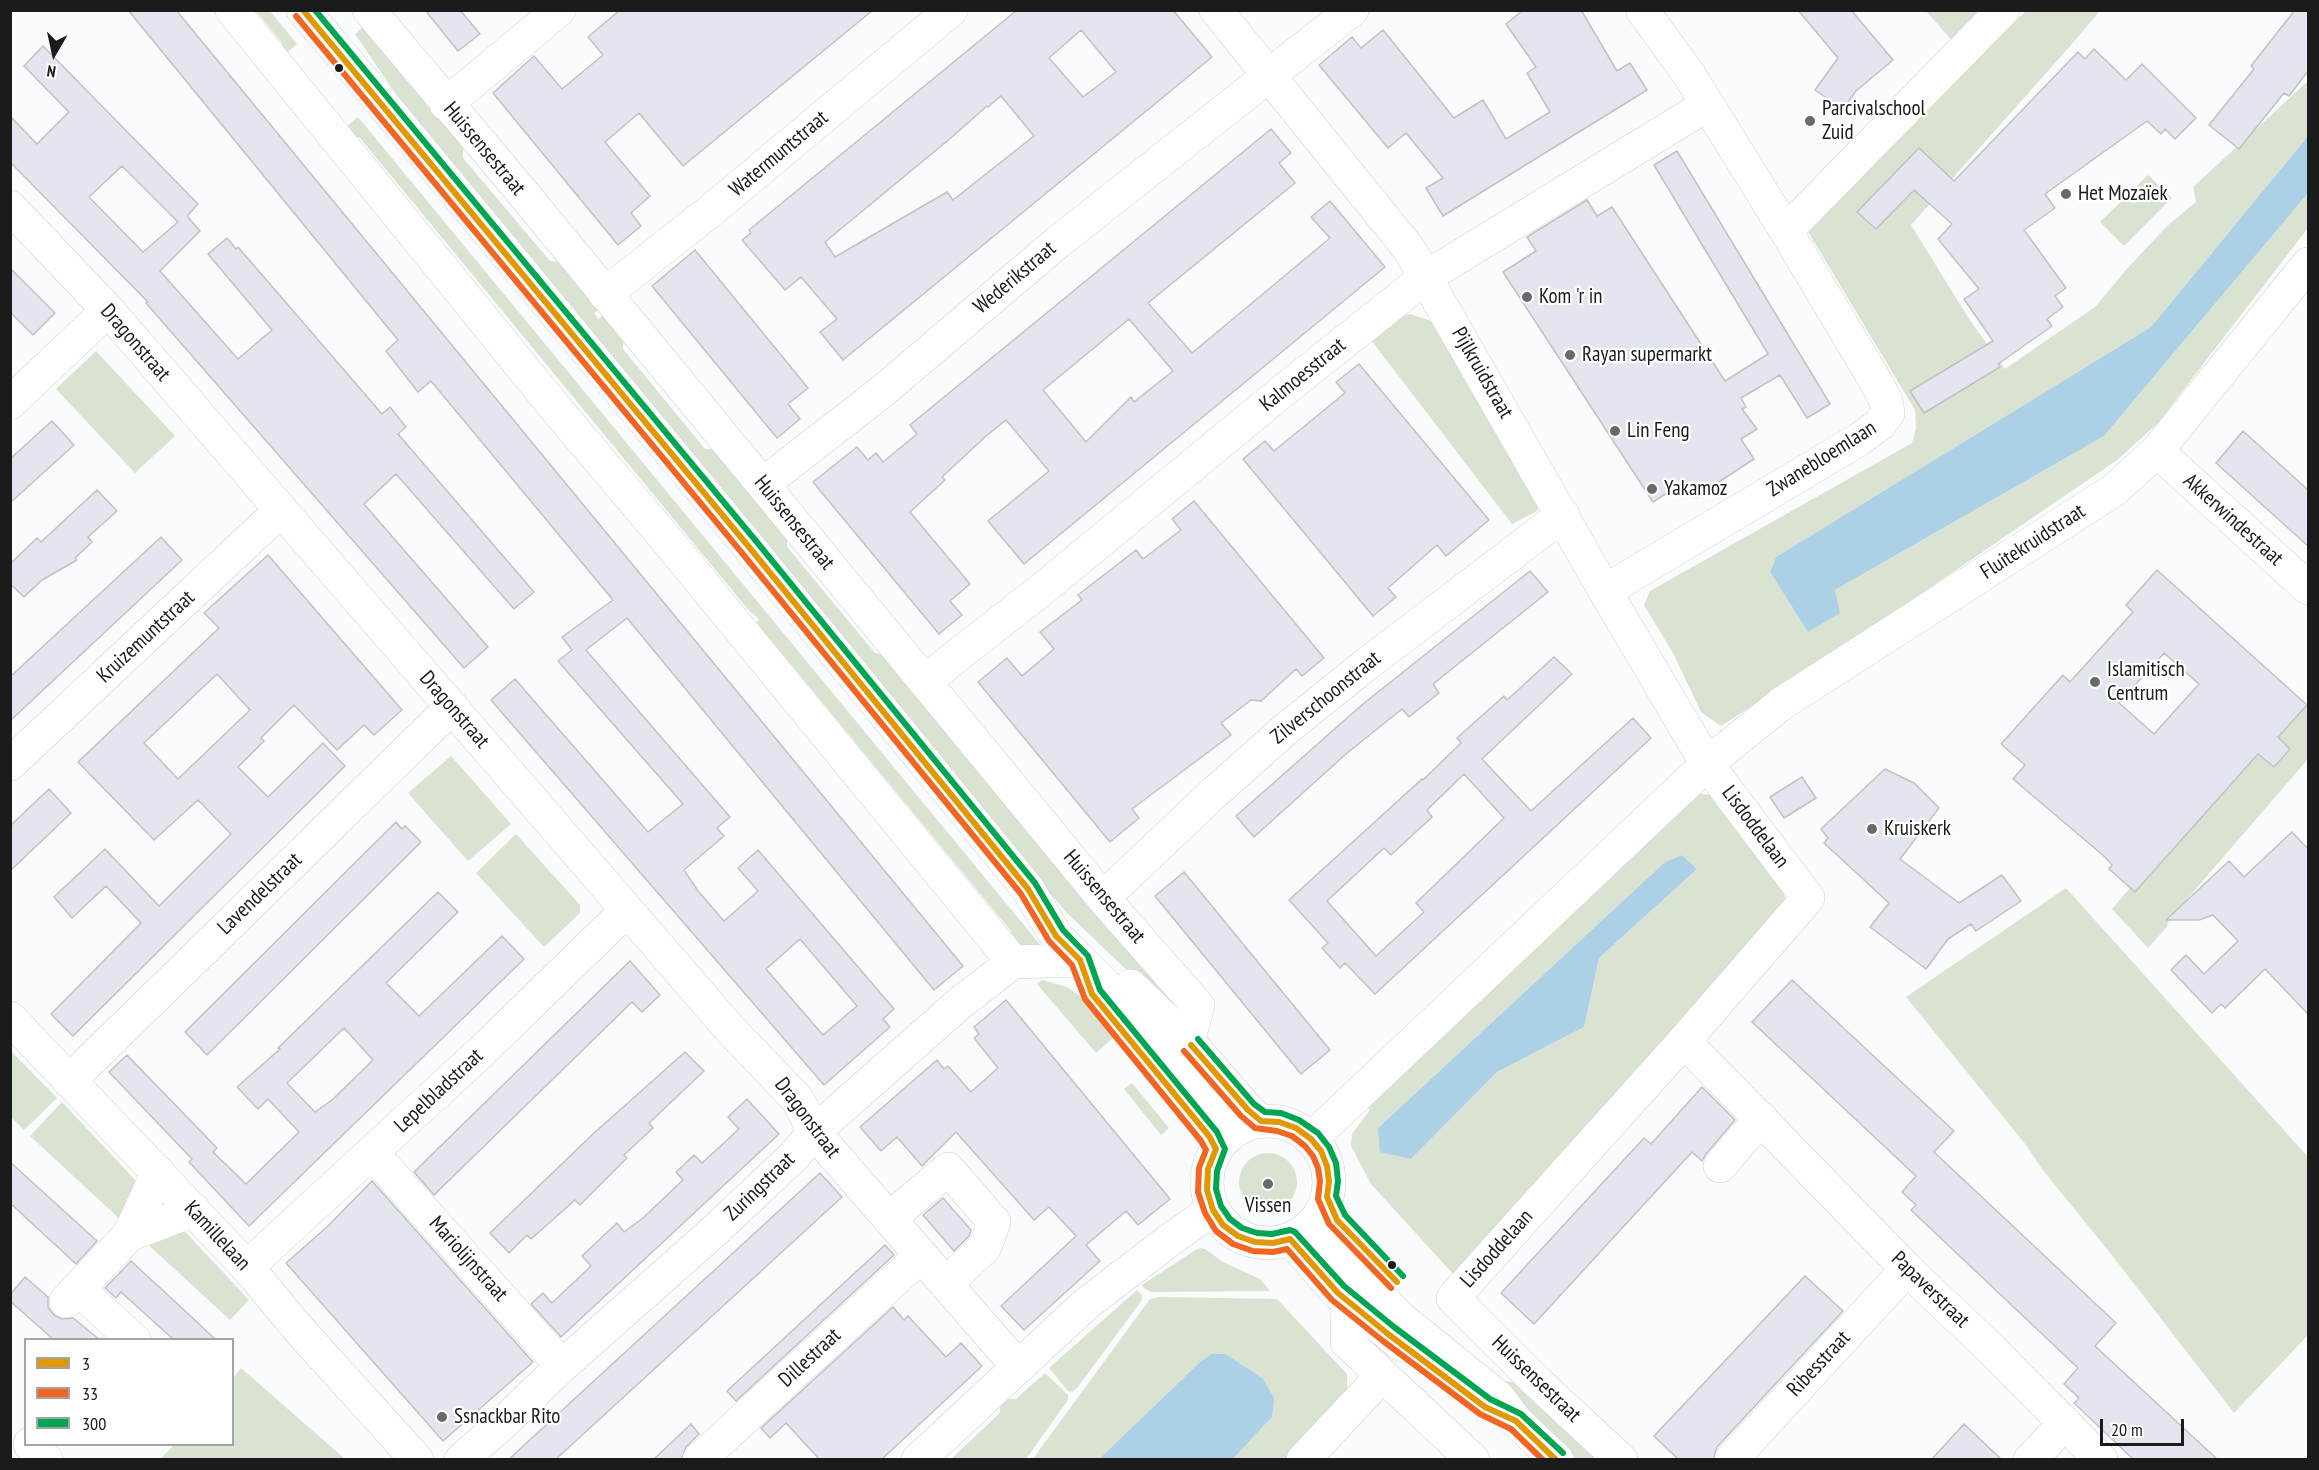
<!DOCTYPE html>
<meta charset="utf-8">
<style>
body{margin:0}
#map{position:relative;width:2319px;height:1470px;overflow:hidden;background:#fafbfc;font-family:"PT Sans Narrow",sans-serif}
canvas{display:block}
.frame{position:absolute;inset:0;border:12px solid #1b1b1c;pointer-events:none}
.legend{position:absolute;left:24px;top:1338px;width:210px;height:108px;box-sizing:border-box;background:#fff;border:2px solid #a4a4a4;margin:0;padding:8px 10px;list-style:none;font-size:18px;color:#1b1b1c}
.legend li{display:flex;align-items:center;gap:12px;height:30px}
.legend b{width:30px;border:2px solid #a4a4a4}
.north{position:absolute;left:24px;top:24px;width:60px;height:60px;-webkit-text-stroke:4px #fff;paint-order:stroke;rotate:189deg;font-size:16px;font-weight:700;line-height:24px;text-align:center;color:#1b1b1c}
.north::after{content:'';display:block;margin:auto;width:21px;height:27px;background:#1b1b1c;clip-path:polygon(50% 0,100% 100%,50% 72%,0 100%)}
.scale{position:absolute;left:2100px;top:1419px;width:84px;height:27px;box-sizing:border-box;border:3px solid #1b1b1c;border-top:0;padding-left:8px;font-size:18px;line-height:21px;white-space:nowrap;color:#1b1b1c;-webkit-text-stroke:4px #fff;paint-order:stroke}
</style>
<div id="map">
<canvas width="2319" height="1470"></canvas>
<div class="frame"></div>
<ul class="legend">
<li><b style="height:8px;background:#e19803"></b>3</li>
<li><b style="height:8px;background:#f26522"></b>33</li>
<li><b style="height:8px;background:#00a651"></b>300</li>
</ul>
<div class="north">N</div>
<div class="scale">20 m</div>
</div>
<script>
const ctx = document.querySelector('canvas').getContext('2d');
ctx.lineJoin = 'round';
function fill(path, color) { ctx.fillStyle = color; ctx.fill(path, 'evenodd'); }
const shape = rows => new Path2D(rows.map(r => 'M' + r).join(''));
function stroke(path, color, width, dash) { ctx.strokeStyle = color; ctx.lineWidth = width; ctx.lineCap = dash ? 'butt' : 'round'; ctx.setLineDash(dash || []); ctx.stroke(path); }
function label(font, color, halo, rows, align = 'center') {
  ctx.font = font + ' "PT Sans Narrow",sans-serif'; ctx.lineWidth = 4.5; ctx.setLineDash([]); ctx.textBaseline = 'middle'; ctx.strokeStyle = halo; ctx.fillStyle = color; for (const [text, x, y, turn = 0] of rows) {
    ctx.save(); ctx.translate(x, y); ctx.rotate((+turn || 0) * Math.PI / 180); ctx.textAlign = isNaN(turn) ? turn : align; if (halo) ctx.strokeText(text, 0, 0); ctx.fillText(text, 0, 0); ctx.restore();
  }
}
const green = shape([
 [256,11,270,11,297,44,283,56,282,43],
 [1926,11,1990,11,1956,45],
 [2026,11,2100,11,2071,45,1911,225,1969,319,2005,369,2095,307,2126,270,2167,226,2196,202,2193,187,2308,81,2308,136,2151,327,1776,557,1770,572,1808,632,1835,590,2104,436,2308,193,2308,228,2157,424,2117,460,1864,633,1721,726,1701,712,1673,653,1644,605,1650,591,1912,443,1916,428,1915,410,1804,225],
 [367,23,463,142,463,158,550,261,564,262,601,308,594,313,598,319,607,313,623,335,623,349,705,449,718,450,787,534,787,547,875,653,887,655,1179,1008,1181,1022,1066,912,976,806,429,142,355,34],
 [358,117,1047,953,1045,956,1009,941,1011,931,756,622,759,620,753,613,751,613,360,138,348,136,342,130],
 [2148,175,2172,198,2124,246,2100,222],
 [1410,314,1431,321,1540,507,1535,512,1512,524,1371,340,1393,319],
 [96,351,175,436,135,473,56,389],
 [2308,704,2308,759,2169,920,2166,928,2148,948,2112,909,2135,882],
 [451,756,511,824,468,861,408,793],
 [1696,793,1723,797,1780,879,1786,902,1454,1275,1371,1184,1351,1146,1352,1134,1370,1110,1365,1103],
 [1682,855,1697,869,1599,958,1584,1027,1497,1072,1411,1159,1378,1128,1665,862],
 [516,834,580,905,580,913,544,947,476,873],
 [2066,888,2308,1157,2308,1335,2234,1413,2111,1254,2042,1169,2026,1145,1906,997],
 [1042,980,1067,987,1085,1000,1115,1036,1096,1053,1037,984],
 [10,1050,57,1098,24,1130,11,1117],
 [1132,1083,1169,1128,1161,1135,1124,1089],
 [62,1102,139,1184,122,1221,30,1136],
 '1239 1182a29 29 0 1 1 58 0a29 29 0 1 1-58 0Z',
 [177,1223,249,1300,230,1320,143,1240],
 [1201,1248,1205,1249,1223,1262,1260,1279,1270,1291,1151,1292,1144,1288,1142,1285,1197,1249],
 [1137,1290,1142,1295,1142,1300,1077,1388,1072,1392,1068,1391,1049,1368],
 [1160,1297,1277,1299,1347,1374,1347,1387,1351,1391,1288,1459,1233,1459,1272,1417,1244,1366,1226,1354,1211,1354,1199,1363,1099,1459,1032,1460,1150,1299],
 [241,1368,345,1459,160,1459,174,1445,232,1444,233,1378],
 [1045,1373,1068,1395,1068,1400,1026,1459,950,1460,1000,1413,1000,1403,1003,1399,1016,1399],
 [1501,1381,1513,1382,1524,1388,1601,1459,1577,1459,1503,1391]
]);
const water = shape([
 [2308,136,2308,193,2104,436,1835,590,1840,613,1808,632,1770,572,1776,557,2151,327],
 [1682,855,1697,869,1599,958,1584,1027,1497,1072,1411,1159,1380,1152,1378,1128,1665,862],
 [1211,1354,1226,1354,1263,1379,1274,1398,1272,1417,1233,1459,1099,1459,1199,1363]
]);
const building = shape([
 [128,10,176,10,963,966,934,990,627,618,586,650,730,817,717,828,724,836,684,870,698,891,724,921,758,891,738,868,758,850,894,1009,883,1019,890,1027,824,1085,491,700,515,679,648,832,683,804,558,661,572,650,562,637,613,600,431,381,418,392,386,351,398,340,128,10],
 [800,939,857,1006,823,1035,766,969,800,939],
 [425,10,460,10,480,34,458,51,425,10],
 [620,10,873,10,683,166,639,113,605,142,650,196,631,213,641,226,618,245,493,93,534,56,562,89,603,55,588,37,620,10],
 [1017,10,1173,10,1212,57,843,360,820,332,837,319,801,277,785,290,742,240,751,233,749,230,1017,10],
 [1081,30,1116,72,1083,97,1049,58,1081,30],
 [1001,96,1034,136,953,200,947,192,835,257,825,242,952,137,987,106,988,107,1001,96],
 [1523,10,1581,10,1617,71,1630,63,1647,90,1443,216,1426,188,1443,178,1406,133,1388,148,1319,65,1352,37,1361,48,1383,30,1454,118,1483,100,1506,139,1550,112,1527,73,1536,67,1506,24,1523,10],
 [1798,10,1851,10,1893,60,1856,91,1843,109,1815,90,1838,58,1798,10],
 [2295,10,2308,10,2308,71,2289,96,2284,93,2239,149,2209,125,2254,69,2251,66,2295,10],
 [43,46,198,204,187,216,200,231,160,271,238,359,272,330,208,254,227,238,236,249,238,247,382,414,390,407,406,427,398,434,534,592,514,609,396,474,364,504,488,647,464,668,146,303,148,302,10,162,10,116,37,144,69,112,24,66,43,46],
 [122,166,178,222,143,252,89,197,122,166],
 [2094,49,2126,80,2142,64,2196,118,2175,139,2165,129,2161,134,2147,121,2045,194,2055,208,2024,230,2066,288,2055,296,2063,307,2047,319,2052,326,1998,364,2000,367,1924,413,1910,391,1993,341,1964,299,1979,289,1938,239,1952,224,1914,190,1876,229,1857,212,1919,148,1954,181,2078,52,2085,59,2094,49],
 [1271,129,1291,153,1279,163,1295,183,1148,303,1192,353,1330,238,1311,217,1330,201,1385,267,1024,564,988,521,1049,471,1006,420,985,437,942,477,945,480,910,512,970,584,950,601,962,615,939,634,813,482,857,447,868,460,876,453,883,462,917,434,910,425,1271,129],
 [1129,319,1173,371,1134,402,1131,397,1086,442,1043,390,1129,319],
 [1677,151,1830,404,1807,418,1780,375,1741,398,1746,407,1742,409,1757,429,1741,439,1754,459,1696,497,1685,481,1653,502,1503,272,1536,251,1527,237,1587,200,1597,216,1612,207,1725,381,1768,354,1654,165,1677,151],
 [695,250,808,388,788,404,800,419,777,438,652,286,695,250],
 [10,268,55,313,33,335,10,312,10,268],
 [1359,364,1489,520,1446,556,1437,545,1388,588,1396,597,1373,616,1243,459,1265,441,1274,451,1345,393,1336,382,1359,364],
 [52,421,74,445,10,503,10,459,52,421],
 [2243,431,2308,490,2308,546,2216,463,2243,431],
 [97,490,117,511,88,537,92,542,75,558,77,560,42,580,24,597,10,584,10,564,37,538,41,542,97,490],
 [1194,501,1324,658,1302,676,1296,669,1261,701,1251,700,1221,723,1231,735,1132,809,1139,818,1110,842,978,682,1007,658,1022,676,1054,649,1040,632,1082,600,1078,595,1136,550,1143,559,1181,530,1172,519,1194,501],
 [161,537,182,560,10,721,10,677,161,537],
 [268,555,402,710,374,735,364,725,337,750,294,705,261,738,264,741,238,767,268,797,323,743,345,766,73,1036,51,1014,141,923,106,886,72,918,54,897,105,849,159,906,231,834,198,800,154,840,78,762,219,628,204,613,268,555],
 [217,674,250,710,178,779,144,743,217,674],
 [2157,570,2307,705,2278,737,2290,749,2274,767,2258,754,2135,892,2109,869,2112,865,2105,857,2013,779,2025,765,2001,744,2063,675,2070,682,2133,612,2126,605,2157,570],
 [2164,653,2199,684,2154,734,2119,703,2164,653],
 [1530,571,1548,592,1433,684,1439,693,1409,717,1402,709,1346,754,1254,837,1236,816,1363,704,1530,571],
 [1554,657,1572,674,1482,759,1531,811,1633,718,1651,738,1375,994,1345,963,1340,968,1322,948,1328,943,1289,900,1422,779,1423,780,1461,743,1457,738,1504,696,1507,700,1554,657],
 [1464,774,1504,818,1416,903,1424,912,1376,956,1327,901,1384,848,1391,855,1432,817,1427,810,1464,774],
 [1885,769,1914,783,1939,808,1900,859,1959,903,2002,875,2021,901,1976,931,1971,924,1948,939,1926,969,1870,927,1889,903,1824,843,1828,838,1821,829,1885,769],
 [1802,777,1816,798,1784,818,1770,797,1802,777],
 [49,789,71,813,10,871,10,826,49,789],
 [396,822,402,829,405,826,421,842,207,1055,185,1032,396,822],
 [2292,832,2308,849,2308,1014,2265,969,2225,1008,2221,1004,2212,1013,2171,970,2186,955,2204,974,2238,941,2213,915,2199,920,2166,920,2229,861,2244,877,2292,832],
 [1184,872,1330,1050,1301,1074,1155,896,1184,872],
 [438,892,458,912,386,983,419,1016,502,936,524,959,249,1226,189,1162,192,1159,109,1072,127,1055,217,1148,213,1152,246,1184,299,1132,268,1099,258,1109,237,1087,280,1049,278,1048,438,892],
 [344,1028,373,1060,332,1100,315,1112,287,1083,344,1028],
 [630,961,660,995,642,1012,632,1002,434,1195,414,1172,630,961],
 [1792,980,1954,1131,1934,1152,2116,1323,2095,1346,2218,1460,2134,1460,2074,1403,2079,1398,2064,1384,2078,1368,1911,1210,1916,1205,1902,1192,1916,1176,1752,1022,1792,980],
 [1006,1000,1170,1199,1138,1225,1126,1211,1086,1245,1100,1261,1024,1330,1001,1306,1076,1236,1049,1207,1034,1220,956,1132,922,1166,897,1137,881,1151,860,1127,937,1060,944,1069,948,1066,971,1092,998,1068,974,1038,979,1034,974,1027,1006,1000],
 [685,1052,704,1071,649,1123,653,1128,624,1155,627,1158,580,1205,575,1200,531,1239,527,1235,509,1253,490,1233,593,1134,685,1052],
 [1702,1087,1735,1120,1706,1154,1702,1161,1692,1152,1534,1324,1501,1293,1644,1138,1651,1144,1702,1087],
 [747,1099,779,1134,561,1337,531,1304,543,1293,552,1303,591,1266,582,1256,617,1223,624,1232,643,1218,683,1180,676,1172,694,1155,702,1163,739,1129,728,1117,747,1099],
 [10,1162,97,1241,76,1264,10,1203,10,1162],
 [820,1173,842,1197,555,1460,508,1460,820,1173],
 [372,1181,533,1362,443,1441,286,1263,328,1226,372,1181],
 [943,1198,971,1230,969,1236,954,1251,923,1215,943,1198],
 [885,1245,894,1255,736,1401,727,1391,885,1245],
 [131,1261,183,1309,216,1340,174,1340,121,1292,116,1298,105,1288,131,1261],
 [1805,1276,1843,1311,1717,1447,1713,1460,1679,1460,1654,1436,1805,1276],
 [25,1277,48,1297,48,1307,54,1315,62,1319,73,1318,100,1340,54,1340,10,1301,10,1295,25,1277],
 [893,1307,904,1320,908,1316,946,1357,961,1343,982,1366,881,1460,820,1460,786,1423,770,1438,761,1428,893,1307],
 [691,1424,699,1434,686,1447,681,1460,653,1460,691,1424],
 [1964,1424,2002,1460,1931,1460,1964,1424]
]);
const minor = shape([
 [232,10,557,410,666,539,1013,962],
 [303,10,367,85,749,547,1028,889,1056,936,1107,987,1223,1122,1229,1134],
 [369,10,522,192,1103,898,1198,1006,1188,1041],
 [1216,10,1409,249,1605,591,1707,764,1808,898,1684,1041,1453,1298,1536,1381,1621,1460],
 [446,104,559,10],
 [10,207,108,310,730,1029,798,1100,814,1132,1018,1367],
 [1786,231,2003,10],
 [605,294,714,208,951,10],
 [10,403,108,310],
 [2157,451,2308,588],
 [763,484,879,394,1058,242,1352,10],
 [1605,591,1858,440,1880,424,1888,413,1886,401,1875,380,1786,231,1688,73,1642,10],
 [925,681,1046,586,1284,390,1426,277,1707,105],
 [10,764,281,510],
 [1103,898,1214,793,1286,729,1368,663,1563,515],
 [1131,986,1188,1041,1248,1110,1261,1121],
 [10,1018,247,1267,302,1333,417,1460],
 [1684,1041,1907,1269,1992,1350,2101,1460],
 [69,1081,452,707],
 '1207 1182a61 61 0 1 1 122 0a61 61 0 1 1-122 0Z',
 [1311,1139,1707,764,1781,704,2114,490,2157,451,2308,264],
 [372,1153,562,1366],
 [1720,1166,1761,1118],
 [889,1219,948,1169,994,1222,985,1247,946,1284],
 [1314,1222,1325,1238,1399,1317,1498,1397,1516,1421,1557,1460],
 [129,1235,158,1172],
 [1290,1239,1338,1293,1402,1345],
 [247,1267,482,1051,627,910],
 [78,1289,134,1340],
 [66,1301,129,1235,194,1210],
 [1348,1301,1347,1342,1473,1460],
 [30,1444,46,1460],
 [461,1460,504,1422,562,1366,711,1234,794,1156,814,1132,960,1003,1013,962,1080,960],
 [699,1460,921,1256],
 [918,1460,1086,1304,1175,1236,1213,1210],
 [1303,1460,1382,1376],
 [1731,1460,1907,1269],
 [2030,1460,2065,1423]
]);
const bus1 = shape([
 [303,10,749,547,1028,889,1056,936,1080,960,1092,994,1209,1136,1216,1149,1208,1169,1207,1190,1213,1210,1223,1225,1238,1236,1255,1242,1273,1243,1290,1239,1338,1293,1388,1334,1485,1407,1516,1421,1556,1460],
 [1191,1045,1248,1110,1261,1121,1279,1122,1296,1128,1311,1139,1321,1151,1327,1166,1329,1181,1327,1197,1337,1220,1397,1282]
]);
const bus2 = shape([
 [296,16,742,553,1021,894,1049,941,1072,965,1085,999,1201,1141,1206,1150,1199,1168,1198,1192,1205,1213,1216,1231,1233,1244,1253,1251,1273,1252,1287,1249,1332,1300,1383,1341,1480,1414,1511,1429,1543,1460],
 [1184,1051,1241,1116,1255,1128,1277,1131,1292,1136,1305,1146,1313,1156,1318,1168,1320,1181,1318,1199,1329,1224,1391,1288]
]);
const bus3 = shape([
 [315,10,756,541,1035,883,1063,930,1088,956,1100,990,1217,1132,1225,1149,1217,1171,1216,1189,1221,1206,1230,1219,1242,1228,1257,1233,1272,1234,1290,1230,1295,1232,1344,1286,1394,1327,1490,1399,1521,1414,1563,1453],
 [1198,1039,1254,1104,1265,1112,1281,1113,1299,1120,1318,1133,1329,1147,1336,1163,1338,1181,1336,1196,1345,1215,1403,1276]
]);
const markers = [
 [339,68,5,"#1b1b1c"],
 [1810,121,6,"#69696a"],
 [2066,194,6,"#69696a"],
 [1527,297,6,"#69696a"],
 [1570,355,6,"#69696a"],
 [1615,431,6,"#69696a"],
 [1652,489,6,"#69696a"],
 [2095,682,6,"#69696a"],
 [1872,829,6,"#69696a"],
 [1268,1184,6,"#69696a"],
 [1392,1265,5,"#1b1b1c"],
 [442,1417,6,"#69696a"]
];
const poiNames = [
 ["Parcivalschool",1822,109],
 ["Zuid",1822,133],
 ["Het Mozaïek",2078,194],
 ["Kom 'r in",1539,297],
 ["Rayan supermarkt",1582,355],
 ["Lin Feng",1627,431],
 ["Yakamoz",1664,489],
 ["Islamitisch",2107,670],
 ["Centrum",2107,694],
 ["Kruiskerk",1884,829],
 ["Vissen",1268,1206,"center"],
 ["Ssnackbar Rito",454,1417]
];
const streetNames = [
 ["Huissensestraat",484,149,50],
 ["Watermuntstraat",779,154,-40],
 ["Wederikstraat",1015,278,-40],
 ["Dragonstraat",135,343,49],
 ["Pijlkruidstraat",1482,373,60],
 ["Kalmoesstraat",1303,375,-39],
 ["Zwanebloemlaan",1822,459,-32],
 ["Akkerwindestraat",2233,520,42],
 ["Huissensestraat",794,523,51],
 ["Fluitekruidstraat",2033,542,-33],
 ["Kruizemuntstraat",146,637,-43],
 ["Zilverschoonstraat",1326,698,-39],
 ["Dragonstraat",454,710,49],
 ["Lisdoddelaan",1755,827,53],
 ["Lavendelstraat",260,894,-44],
 ["Huissensestraat",1104,897,50],
 ["Lepelbladstraat",439,1091,-43],
 ["Dragonstraat",807,1118,53],
 ["Zuringstraat",760,1187,-44],
 ["Kamillelaan",217,1236,47],
 ["Lisdoddelaan",1497,1249,-48],
 ["Mariolijnstraat",468,1259,48],
 ["Papaverstraat",1930,1290,44],
 ["Dillestraat",810,1358,-43],
 ["Ribesstraat",1819,1364,-47],
 ["Huissensestraat",1536,1379,44]
];
fill(green, '#dae2d1');
fill(water, '#acd0e6');
fill(building, '#e3e5ef');
stroke(building, '#c1c2c3', 1.5);
stroke(minor, '#d0d1d2', 34);
stroke(minor, '#fefeff', 33);
stroke(bus1, '#e19803', 6);
stroke(bus2, '#f26522', 6);
stroke(bus3, '#00a651', 6);
for (const [x, y, r, color] of markers) { const dot = new Path2D(); dot.arc(x, y, r, 0, 2 * Math.PI); ctx.fillStyle = color; ctx.fill(dot); stroke(dot, '#fff', 2); }
label('21px', '#1b1b1c', '#fff', poiNames, 'left');
label('21px', '#1b1b1c', '#fff', streetNames);
</script>
